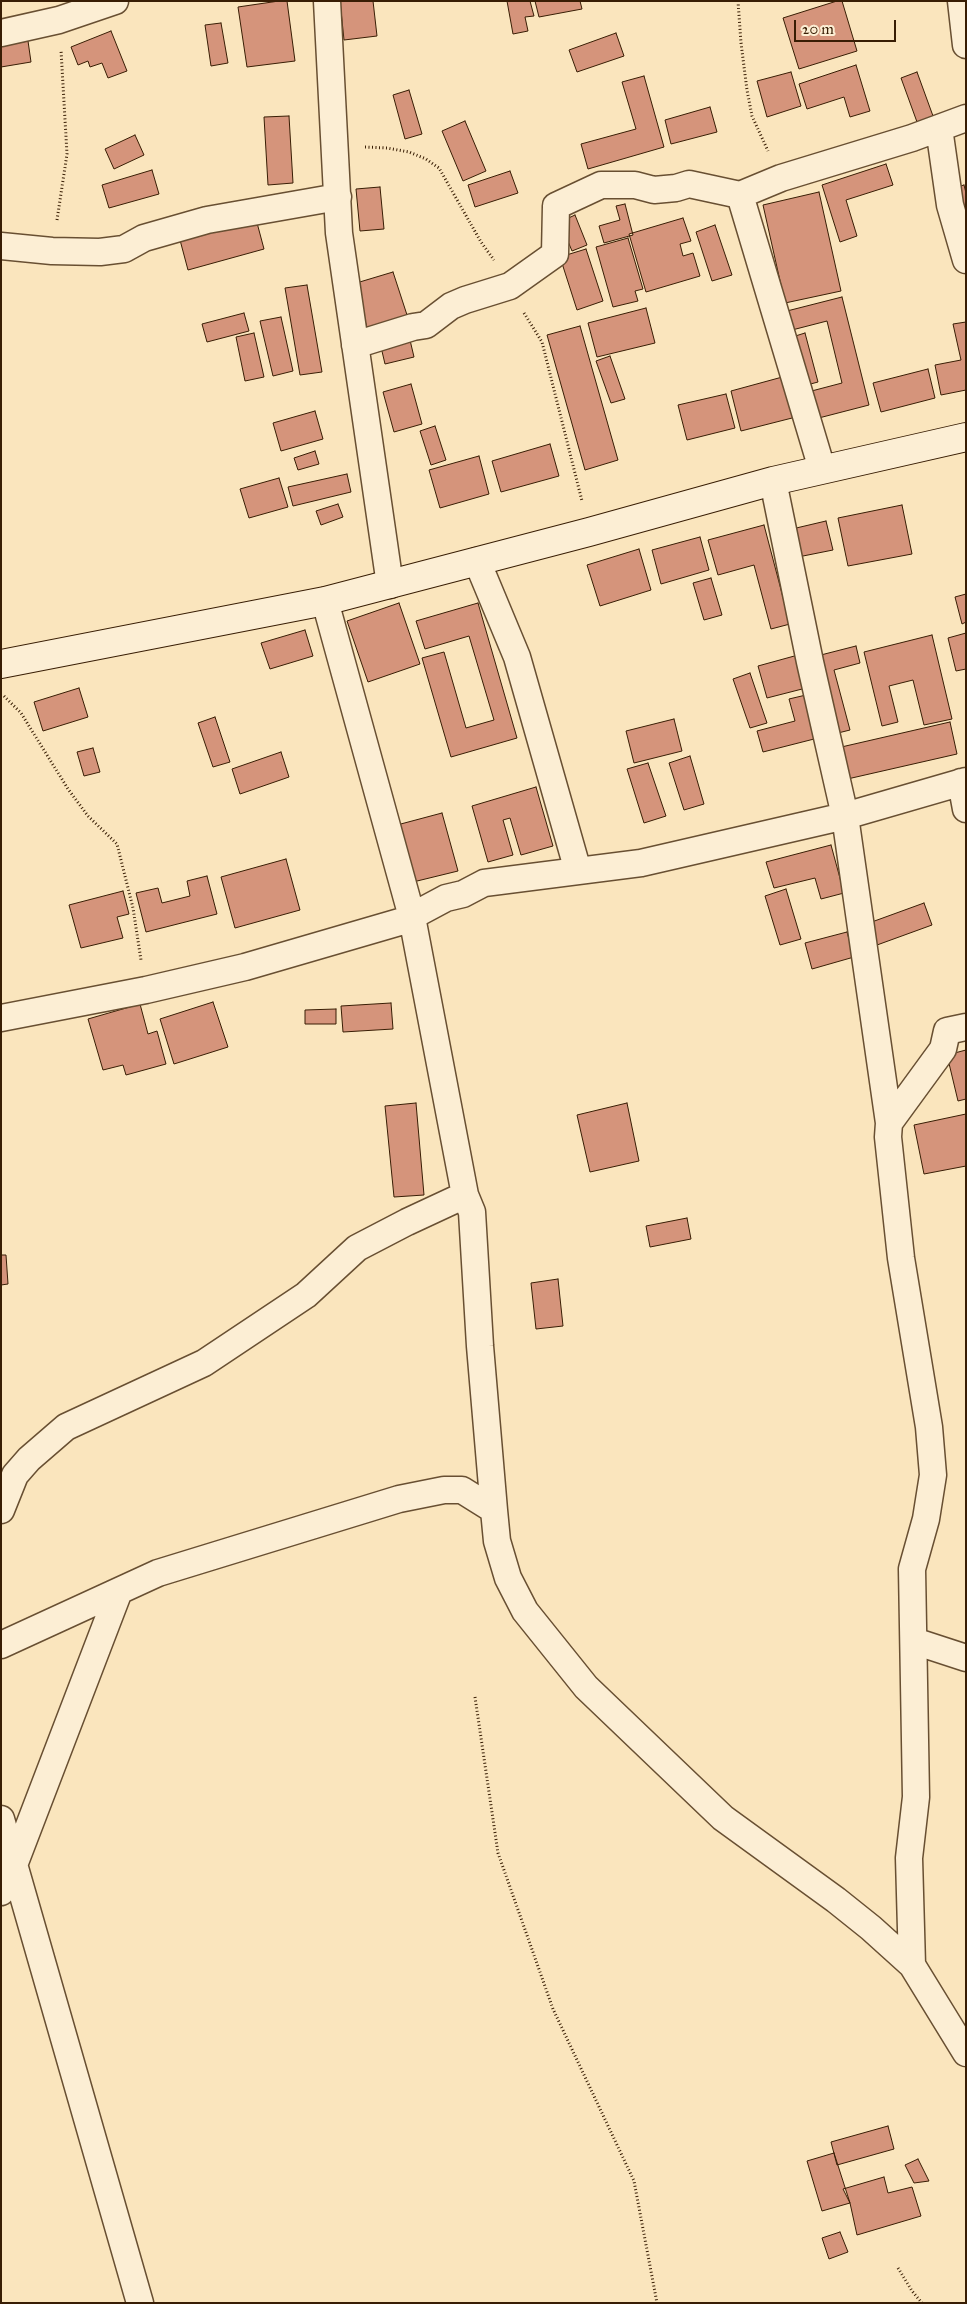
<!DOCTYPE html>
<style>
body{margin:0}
#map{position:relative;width:967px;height:2304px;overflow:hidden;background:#fae5bd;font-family:"IM FELL Great Primer",serif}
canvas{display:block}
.frame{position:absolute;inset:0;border:2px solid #381d04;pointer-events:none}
.scale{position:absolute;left:794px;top:20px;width:102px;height:22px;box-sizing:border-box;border:2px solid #381d04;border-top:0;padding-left:6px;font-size:15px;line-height:18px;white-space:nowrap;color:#381d04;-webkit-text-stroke:4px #fceed4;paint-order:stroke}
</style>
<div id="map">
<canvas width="967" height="2304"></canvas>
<div class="frame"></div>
<div class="scale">20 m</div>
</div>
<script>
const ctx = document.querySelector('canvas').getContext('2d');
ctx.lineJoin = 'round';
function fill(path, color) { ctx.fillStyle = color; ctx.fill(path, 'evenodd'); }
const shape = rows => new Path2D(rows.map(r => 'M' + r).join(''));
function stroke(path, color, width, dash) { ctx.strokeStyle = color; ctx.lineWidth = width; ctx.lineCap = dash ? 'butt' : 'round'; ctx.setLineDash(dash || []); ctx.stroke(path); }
const building = shape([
 [279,1,287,1,295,61,247,67,238,7,279,1],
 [340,1,373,1,377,36,344,40,340,1],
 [507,1,530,1,534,16,525,17,528,31,513,34,507,1],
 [535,1,580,1,582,9,539,17,535,1],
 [837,1,842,1,857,51,799,69,783,18,837,1],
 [221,23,228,63,211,66,205,25,221,23],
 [111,31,127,71,108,78,102,63,90,67,88,61,78,65,71,47,111,31],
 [616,33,624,56,577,72,569,50,616,33],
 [28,41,31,62,1,67,1,46,28,41],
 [856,65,870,111,850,117,844,97,807,109,799,84,856,65],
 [791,72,801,106,767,117,757,81,791,72],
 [917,72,933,116,917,122,901,78,917,72],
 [644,76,664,147,588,169,581,144,636,129,622,82,644,76],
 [409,90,422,134,405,139,393,95,409,90],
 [710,107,717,132,671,144,665,120,710,107],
 [289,116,293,183,268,185,264,117,289,116],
 [465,121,486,171,463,181,442,131,465,121],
 [135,135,144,155,114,169,105,149,135,135],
 [886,164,893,185,846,200,857,236,840,242,822,185,886,164],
 [152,170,159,194,109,208,102,185,152,170],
 [510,171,518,193,475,207,468,185,510,171],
 [964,185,966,193,966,227,954,188,964,185],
 [380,187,384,229,360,231,356,189,380,187],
 [819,192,841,291,785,303,763,205,819,192],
 [625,204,633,235,604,243,599,226,620,220,616,206,625,204],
 [575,215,587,245,572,251,560,222,575,215],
 [683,218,691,241,680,244,683,256,693,253,700,276,646,292,629,234,683,218],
 [256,219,264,249,188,270,180,240,256,219],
 [715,225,732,275,712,281,696,232,715,225],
 [628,238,643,289,635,291,638,301,613,307,596,247,628,238],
 [586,249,603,301,577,310,560,257,586,249],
 [393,272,408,318,368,330,353,284,393,272],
 [307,285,322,372,300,375,285,288,307,285],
 [842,297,869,405,811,420,804,393,842,383,827,321,792,330,787,311,842,297],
 [646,308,655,343,597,357,588,323,646,308],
 [244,313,249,331,207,342,202,324,244,313],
 [281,317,293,371,273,376,260,321,281,317],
 [966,322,966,390,941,395,935,365,961,360,953,324,966,322],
 [580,326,618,460,585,470,547,335,580,326],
 [254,333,264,377,245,381,236,337,254,333],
 [805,333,818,382,803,386,789,338,805,333],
 [410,340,414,357,385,364,381,347,410,340],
 [610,356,625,399,611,403,596,361,610,356],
 [928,369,935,398,881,412,873,383,928,369],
 [786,376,796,417,741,431,731,391,786,376],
 [411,384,422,424,394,432,383,392,411,384],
 [726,394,735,428,687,440,678,405,726,394],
 [315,411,323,439,281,451,273,423,315,411],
 [435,426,446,460,431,465,420,431,435,426],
 [550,444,559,476,501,492,492,461,550,444],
 [315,451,319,464,298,470,294,458,315,451],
 [479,456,489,494,440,508,429,470,479,456],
 [347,474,351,492,293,506,288,487,347,474],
 [279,478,288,507,249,518,240,489,279,478],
 [338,504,343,517,321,525,316,511,338,504],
 [902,505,912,554,848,566,838,518,902,505],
 [826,521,833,550,798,557,792,529,826,521],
 [764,525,790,624,771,629,754,565,718,575,708,540,764,525],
 [700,537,709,570,661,584,652,550,700,537],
 [639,549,651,590,600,606,587,565,639,549],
 [711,578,722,615,704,620,693,583,711,578],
 [966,594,966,622,962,624,955,597,966,594],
 [399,603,420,664,368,682,347,621,399,603],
 [478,603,517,738,451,757,422,658,444,652,466,728,494,720,469,636,425,649,416,621,478,603],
 [305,630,313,656,270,669,261,643,305,630],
 [966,633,966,669,956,671,948,638,966,633],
 [932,635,952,719,924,725,913,680,889,686,898,722,882,726,864,652,932,635],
 [856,646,860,663,834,670,850,730,834,734,813,657,856,646],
 [798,655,806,688,767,698,758,666,798,655],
 [750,673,767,723,750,728,733,679,750,673],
 [79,688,88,717,43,731,34,702,79,688],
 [806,695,818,738,763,752,757,731,795,721,789,699,806,695],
 [215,717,230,762,213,767,198,723,215,717],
 [674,719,682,751,634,763,626,731,674,719],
 [950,722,957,754,843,780,837,748,950,722],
 [93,748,100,772,84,776,77,752,93,748],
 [281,752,289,777,240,794,232,769,281,752],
 [690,756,704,804,684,810,669,763,690,756],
 [648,763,666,816,644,823,627,769,648,763],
 [536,787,553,846,521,855,510,818,503,820,513,855,488,862,472,806,536,787],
 [442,813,458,871,413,882,397,825,442,813],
 [831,845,844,893,821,899,815,878,774,888,766,862,831,845],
 [286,859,300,910,235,928,221,877,286,859],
 [207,876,217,914,146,932,136,893,158,888,162,903,190,896,187,881,207,876],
 [786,889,801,939,780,945,765,896,786,889],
 [123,891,129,914,117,917,123,938,81,948,69,905,123,891],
 [924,903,932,925,877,945,869,923,924,903],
 [847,932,854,957,812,969,805,943,847,932],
 [213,1002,228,1047,174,1064,160,1019,213,1002],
 [391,1003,393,1029,343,1032,341,1006,391,1003],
 [140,1004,148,1034,157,1031,166,1064,126,1075,123,1065,103,1070,88,1019,140,1004],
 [336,1009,336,1024,305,1024,305,1010,336,1009],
 [966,1050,966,1099,958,1101,947,1055,966,1050],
 [416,1103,424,1195,394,1197,385,1106,416,1103],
 [627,1103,639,1161,590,1172,577,1115,627,1103],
 [966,1114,966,1166,924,1174,914,1125,966,1114],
 [687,1218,691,1239,650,1247,646,1226,687,1218],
 [1,1255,6,1255,8,1284,1,1285,1,1255],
 [558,1279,563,1326,536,1329,531,1283,558,1279],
 [888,2126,894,2149,837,2165,831,2142,888,2126],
 [834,2153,850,2203,822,2211,807,2161,834,2153],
 [918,2159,929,2181,914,2183,905,2165,918,2159],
 [884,2177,888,2193,912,2187,921,2216,857,2235,850,2203,843,2189,884,2177],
 [840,2232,848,2252,829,2259,822,2238,840,2232]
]);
const path = shape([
 [738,1,741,43,747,90,752,116,768,151],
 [365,147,387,148,409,152,426,159,439,168,481,242,494,260],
 [57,220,67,154,61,50],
 [524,313,542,342,582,501],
 [4,696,21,713,68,789,88,816,117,844,133,908,141,960],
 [475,1697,498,1853,553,2009,634,2181,657,2303],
 [898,2268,912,2291,922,2303]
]);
const minor = shape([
 [327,1,339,233,390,585],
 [961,1,966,45],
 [1,33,59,20,115,1],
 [939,128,950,205,966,260],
 [740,195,822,469],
 [1,246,52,251,100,252,124,249,144,238,207,220,338,197],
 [355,345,413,327,426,325,451,306,465,300,510,286,555,254,556,206,601,185,635,185,654,190,676,188,689,184,740,195,781,178,912,138,966,118],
 [773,481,810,662,845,816,889,1123,888,1137,901,1258,929,1427,933,1475,926,1519,912,1569,916,1797,909,1858,912,1965],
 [477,561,517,657,578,871],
 [325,601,412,917,465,1195,472,1212,480,1346,494,1510,497,1541,508,1578,525,1611,586,1687,723,1818,836,1900,871,1928,912,1965,966,2053],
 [961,782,966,809],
 [1,1018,146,990,245,967,403,921,446,898,463,894,484,883,641,863,845,816,966,781],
 [889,1123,943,1049,947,1031,966,1027],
 [1,1510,15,1475,29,1459,66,1427,204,1363,306,1295,357,1248,407,1222,465,1195],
 [914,1641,966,1658],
 [1,1645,158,1573,399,1499,444,1490,462,1490,494,1510],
 [1,1819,140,2303],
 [1,1892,14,1865,119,1591]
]);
const secondary = shape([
 [1,664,325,601,589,532,773,481,966,437]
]);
fill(building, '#d5947b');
stroke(building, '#381d04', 1);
stroke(minor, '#684f32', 29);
stroke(secondary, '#381d04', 30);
stroke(path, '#381d04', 3, [1, 2.5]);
stroke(minor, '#fceed4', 26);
stroke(secondary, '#fceed4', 28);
</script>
